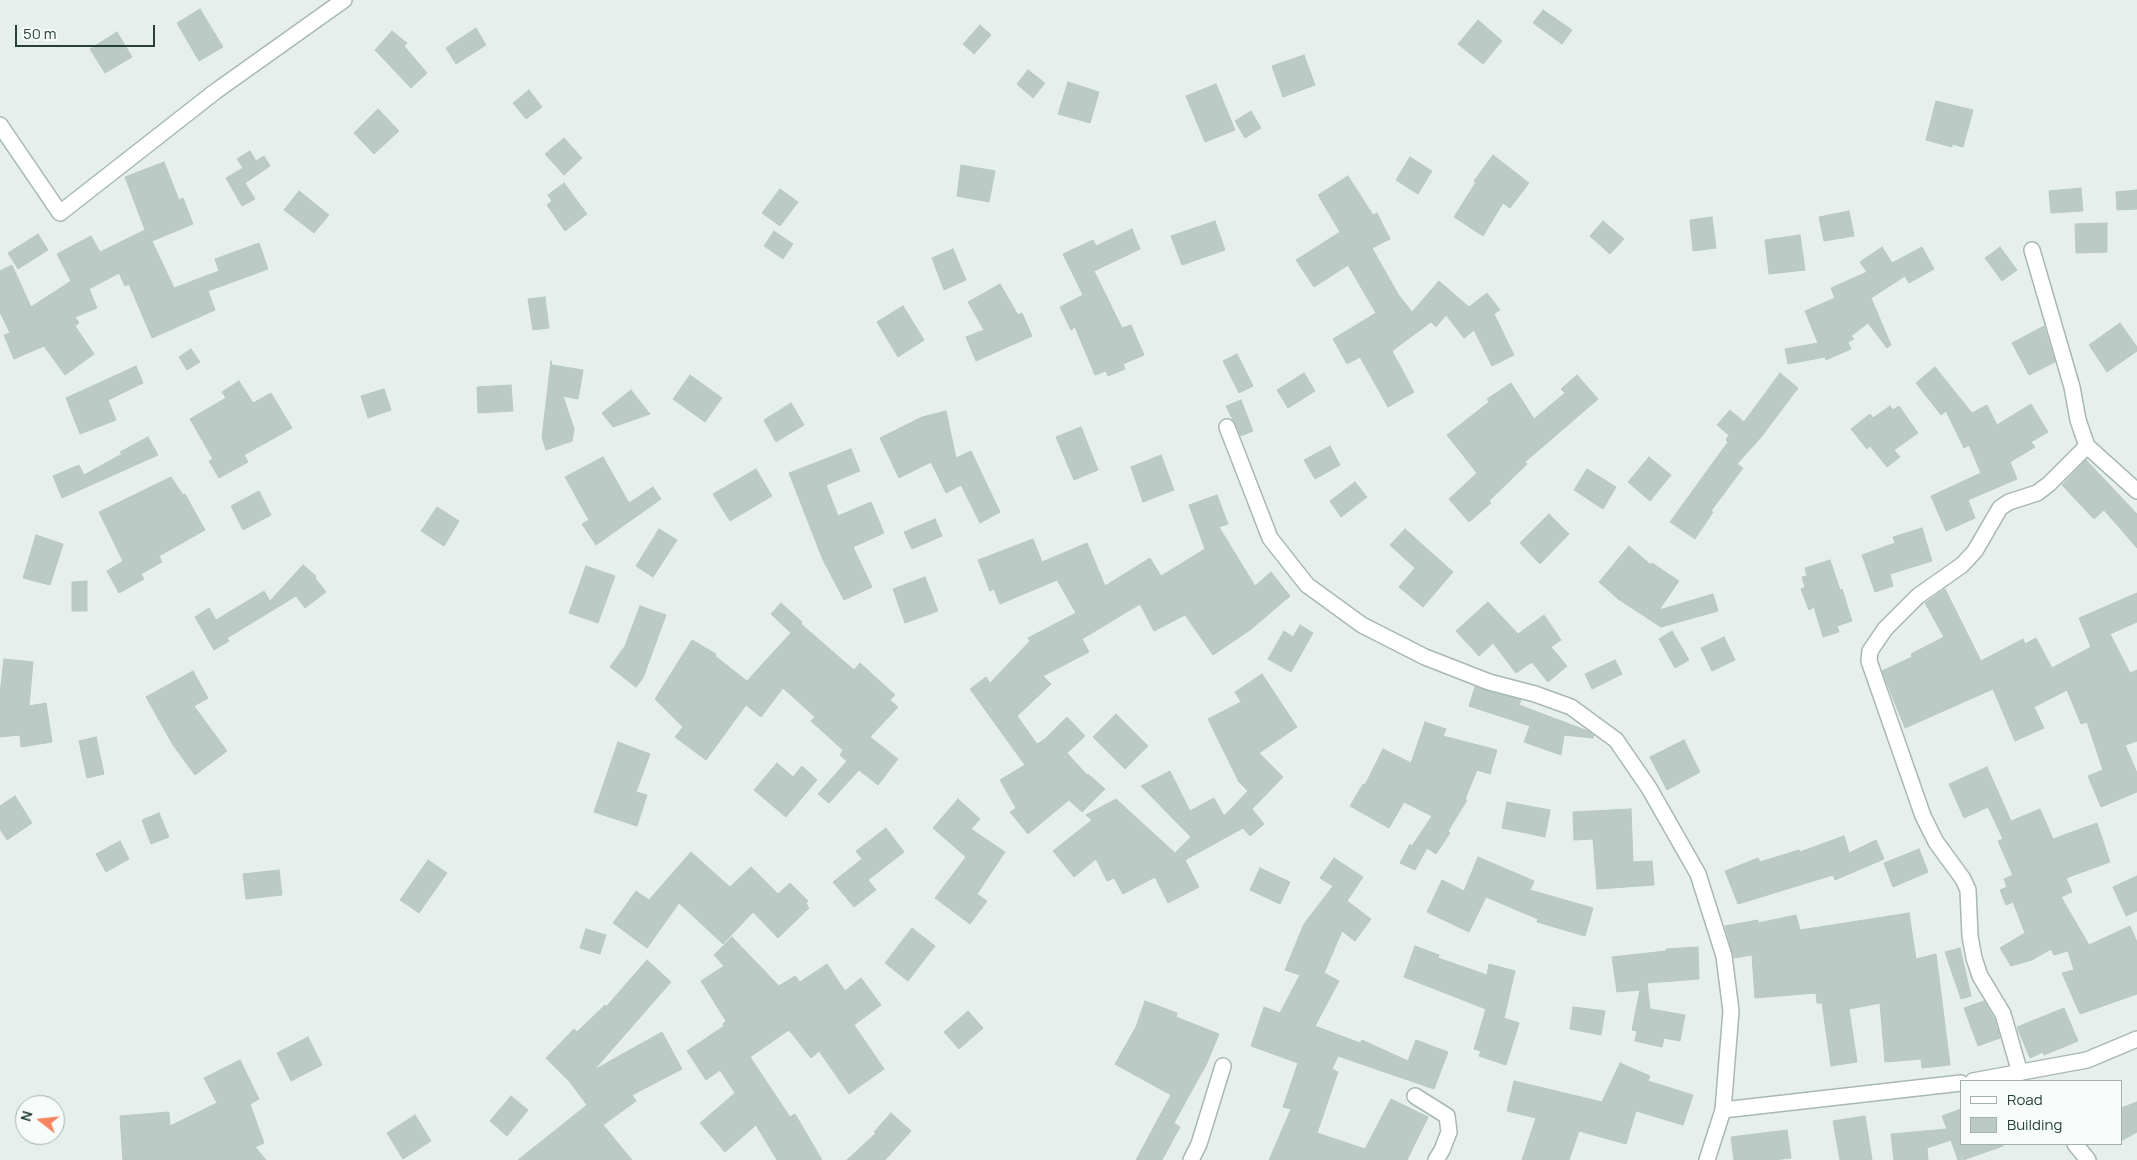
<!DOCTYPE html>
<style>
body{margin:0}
#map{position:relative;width:2137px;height:1160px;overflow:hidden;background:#e6efeb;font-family:Manrope,sans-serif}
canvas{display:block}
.legend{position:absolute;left:1960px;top:1080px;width:162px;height:65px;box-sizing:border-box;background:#f7fbf9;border:1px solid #a3b1ad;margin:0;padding:6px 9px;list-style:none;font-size:15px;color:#24423a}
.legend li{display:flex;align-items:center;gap:10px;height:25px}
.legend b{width:25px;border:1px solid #a3b1ad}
.north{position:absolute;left:15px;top:1095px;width:50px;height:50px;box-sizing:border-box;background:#f7fbf9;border:1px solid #a3b1ad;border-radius:50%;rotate:286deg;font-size:14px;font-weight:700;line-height:20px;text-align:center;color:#24423a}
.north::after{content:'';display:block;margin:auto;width:18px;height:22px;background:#f4845f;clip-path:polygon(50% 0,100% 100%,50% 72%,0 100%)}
.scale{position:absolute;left:15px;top:25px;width:140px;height:22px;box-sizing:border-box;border:2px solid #24423a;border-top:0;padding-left:6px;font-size:15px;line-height:18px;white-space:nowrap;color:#24423a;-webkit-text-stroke:4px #f7fbf9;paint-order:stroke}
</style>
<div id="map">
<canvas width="2137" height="1160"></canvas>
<ul class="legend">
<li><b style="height:6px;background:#fff"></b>Road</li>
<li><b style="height:14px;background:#bbcac4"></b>Building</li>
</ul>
<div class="north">N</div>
<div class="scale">50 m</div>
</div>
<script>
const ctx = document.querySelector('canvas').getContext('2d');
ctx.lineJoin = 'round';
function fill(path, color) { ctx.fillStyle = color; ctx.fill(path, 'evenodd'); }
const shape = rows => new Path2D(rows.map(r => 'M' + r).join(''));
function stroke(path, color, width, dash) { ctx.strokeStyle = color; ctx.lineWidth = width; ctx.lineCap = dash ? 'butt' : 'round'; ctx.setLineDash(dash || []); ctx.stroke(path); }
const building = shape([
 [200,9,223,47,199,61,177,23,200,9],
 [1543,10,1572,30,1562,44,1533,23,1543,10],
 [1478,20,1502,41,1483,64,1458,44,1478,20],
 [980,25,991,35,974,54,963,44,980,25],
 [476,28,486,45,456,64,446,48,476,28],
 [392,31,407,43,404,46,427,73,411,88,375,50,392,31],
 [117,32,132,57,105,73,90,49,117,32],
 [1304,55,1315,85,1283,97,1272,66,1304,55],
 [1028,70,1045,83,1033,98,1017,84,1028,70],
 [1068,82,1099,92,1090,123,1058,114,1068,82],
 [1216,84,1235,130,1205,142,1186,96,1216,84],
 [529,90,542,107,526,119,513,103,529,90],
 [1936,101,1973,110,1963,147,1952,144,1952,147,1926,140,1936,101],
 [378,109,399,131,374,154,354,133,378,109],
 [1251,111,1261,128,1245,138,1235,121,1251,111],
 [564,138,582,158,564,175,545,154,564,138],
 [250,151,256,161,264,156,270,166,245,183,255,199,242,206,226,178,243,168,237,159,250,151],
 [1493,155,1529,183,1510,208,1503,203,1483,236,1454,217,1476,182,1474,181,1493,155],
 [1410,157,1432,171,1418,194,1396,180,1410,157],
 [164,162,179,200,183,198,193,224,152,241,174,288,219,271,215,259,259,243,268,269,208,291,215,310,152,338,129,284,125,286,119,273,89,289,97,308,75,317,79,323,75,326,94,354,65,375,44,346,14,359,4,335,10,333,0,312,0,271,12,265,31,307,71,281,57,254,91,236,100,252,145,230,125,177,164,162],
 [961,165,995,171,989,202,957,196,961,165],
 [1348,176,1373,215,1377,213,1390,239,1372,248,1398,294,1412,312,1439,281,1469,307,1487,293,1500,310,1494,314,1514,355,1492,366,1474,330,1464,338,1446,315,1436,327,1431,322,1392,351,1414,392,1388,407,1360,357,1347,364,1333,339,1376,313,1348,265,1314,287,1296,260,1340,232,1318,195,1348,176],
 [564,183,587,214,565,231,547,205,552,201,548,195,564,183],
 [2081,188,2083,211,2051,213,2049,191,2081,188],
 [780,189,798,202,780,226,762,213,780,189],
 [2137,190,2137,209,2117,210,2116,192,2137,190],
 [299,191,329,215,314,233,284,210,299,191],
 [1849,211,1854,236,1824,241,1819,217,1849,211],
 [1712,217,1716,248,1693,251,1690,220,1712,217],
 [1215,221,1225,250,1182,265,1171,236,1215,221],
 [1603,221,1624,239,1610,254,1590,236,1603,221],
 [2107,223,2107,252,2076,253,2075,224,2107,223],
 [1132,229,1140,249,1094,271,1122,328,1131,325,1144,355,1123,364,1125,369,1108,376,1106,371,1095,375,1075,327,1071,330,1060,307,1083,295,1063,254,1093,240,1096,246,1132,229],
 [774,231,793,244,783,259,764,246,774,231],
 [38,234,48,250,18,269,8,253,38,234],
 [1800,235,1805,270,1769,274,1765,240,1800,235],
 [1882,247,1892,263,1922,247,1934,269,1909,283,1905,276,1871,298,1891,345,1887,348,1868,323,1851,336,1854,339,1848,342,1851,349,1826,360,1825,357,1788,364,1785,349,1818,343,1805,311,1835,298,1831,288,1867,272,1860,262,1882,247],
 [2000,247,2017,270,2002,281,1985,258,2000,247],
 [953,249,966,280,944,290,932,258,953,249],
 [1000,284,1018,315,1022,313,1032,336,976,361,966,337,984,330,968,302,1000,284],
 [545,297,549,328,533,330,528,299,545,297],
 [903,306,924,340,898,357,877,322,903,306],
 [2120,323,2137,347,2137,351,2107,372,2089,345,2120,323],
 [2044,326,2055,362,2029,375,2012,343,2044,326],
 [191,349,200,362,187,370,179,357,191,349],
 [1237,354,1253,386,1239,393,1223,361,1237,354],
 [551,361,552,365,583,370,578,399,563,396,574,429,572,441,546,450,542,437,551,361],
 [136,366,143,383,108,400,116,420,80,434,66,398,136,366],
 [1935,367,1972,413,1987,405,1997,425,2031,404,2048,432,2031,442,2035,447,2010,462,2017,479,1968,500,1975,518,1946,531,1931,496,1981,473,1969,445,1964,448,1946,411,1941,415,1916,383,1935,367],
 [1304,373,1315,391,1288,408,1277,390,1304,373],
 [1780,373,1798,388,1762,436,1737,464,1743,468,1711,511,1713,512,1695,539,1670,522,1728,442,1726,440,1729,435,1717,425,1730,410,1744,422,1780,373],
 [690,375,722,398,705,422,673,399,690,375],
 [1577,375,1598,399,1525,462,1527,464,1489,501,1491,503,1469,522,1449,499,1477,473,1447,435,1489,402,1487,399,1511,383,1534,419,1565,393,1561,389,1577,375],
 [239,381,253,403,271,393,292,428,244,455,248,462,219,478,209,461,213,459,190,419,226,398,222,392,239,381],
 [511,385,513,411,478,413,477,387,511,385],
 [384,389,391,410,368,418,361,396,384,389],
 [631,390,650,414,613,427,602,413,631,390],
 [1241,400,1253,431,1241,436,1226,406,1241,400],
 [791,403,804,425,776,442,764,420,791,403],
 [1890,406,1893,410,1899,406,1918,433,1894,450,1900,457,1887,467,1870,446,1867,449,1851,429,1870,414,1873,418,1890,406],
 [946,411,956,458,971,451,1000,512,980,523,961,485,946,493,931,462,899,478,880,438,922,417,946,411],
 [1081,427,1098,470,1074,480,1056,437,1081,427],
 [148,437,158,455,62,498,53,476,79,465,84,475,122,454,120,452,148,437],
 [1330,446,1340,465,1315,479,1304,460,1330,446],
 [851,449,860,471,826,485,838,516,871,502,884,533,853,547,872,587,844,600,823,560,789,473,851,449],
 [1161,455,1174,490,1143,502,1131,467,1161,455],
 [603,457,629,503,653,487,661,499,596,545,582,524,589,520,565,477,603,457],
 [1649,457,1671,475,1650,501,1628,482,1649,457],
 [2086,460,2137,514,2137,548,2104,510,2094,519,2062,485,2086,460],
 [756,469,772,496,730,521,713,494,756,469],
 [1587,469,1616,487,1603,509,1574,490,1587,469],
 [171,477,183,495,185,494,205,530,159,556,162,562,141,574,144,579,119,593,107,571,123,561,99,512,171,477],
 [1355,482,1367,497,1341,517,1330,501,1355,482],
 [259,491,271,515,243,530,231,506,259,491],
 [1217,495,1228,524,1219,527,1255,586,1271,572,1290,596,1250,630,1213,655,1185,615,1154,631,1140,604,1082,639,1089,652,1043,676,1051,684,1017,716,1037,744,1045,739,1067,717,1085,736,1067,753,1087,775,1088,774,1105,789,1082,812,1069,800,1028,834,1010,812,1016,808,1000,780,1025,765,970,689,986,677,990,683,1030,641,1028,638,1076,613,1057,580,1000,604,994,589,990,591,978,560,1033,539,1042,562,1087,543,1105,586,1150,558,1161,576,1205,549,1189,505,1217,495],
 [437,507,459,521,444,546,421,531,437,507],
 [1549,514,1569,534,1540,564,1520,543,1549,514],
 [935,519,942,536,912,549,904,532,935,519],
 [1922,528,1932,561,1890,574,1893,586,1875,592,1862,555,1895,543,1893,537,1922,528],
 [659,529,677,540,653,577,636,566,659,529],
 [1405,529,1453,572,1423,607,1399,587,1415,568,1390,545,1405,529],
 [36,535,63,544,50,585,23,578,36,535],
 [1629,546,1651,565,1652,563,1679,581,1659,610,1713,594,1718,611,1661,627,1618,599,1599,582,1629,546],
 [1830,560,1840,590,1842,589,1852,621,1837,626,1839,632,1823,637,1814,607,1809,610,1801,589,1805,587,1802,577,1807,576,1805,568,1830,560],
 [303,565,316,576,315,578,326,592,305,608,296,596,227,638,229,641,214,650,195,617,209,608,216,620,264,591,270,601,303,565],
 [586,566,615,576,598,623,569,613,586,566],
 [925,577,938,611,905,623,893,589,925,577],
 [87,581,87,611,72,611,72,582,87,581],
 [1945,589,1981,661,2023,639,2025,644,2036,638,2052,668,2091,647,2079,618,2137,593,2137,622,2110,634,2130,673,2137,670,2137,741,2125,745,2137,773,2137,792,2101,807,2088,776,2103,770,2087,722,2081,724,2067,690,2034,707,2044,728,2015,741,1993,689,1905,728,1882,671,1912,657,1911,654,1944,637,1925,603,1945,589],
 [1488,602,1518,634,1544,615,1561,640,1551,647,1567,666,1548,682,1532,662,1516,673,1493,643,1479,656,1456,631,1488,602],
 [781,603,802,622,801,624,854,670,860,663,895,695,890,700,898,707,870,737,898,759,878,785,859,770,829,803,818,794,847,761,840,755,843,750,811,721,815,717,783,688,761,717,746,705,706,760,675,737,683,727,655,699,692,640,716,654,715,656,747,681,791,633,771,614,781,603],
 [640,606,666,615,643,678,636,687,610,667,625,646,640,606],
 [1300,625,1313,633,1291,672,1268,659,1284,631,1293,637,1300,625],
 [1672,631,1689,660,1675,668,1659,639,1672,631],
 [1724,637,1735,660,1712,671,1701,648,1724,637],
 [4,659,33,662,29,706,46,703,52,742,21,747,20,735,0,737,0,694,4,659],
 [1615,660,1622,674,1592,689,1585,674,1615,660],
 [193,671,208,698,194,706,227,751,195,775,173,745,146,697,193,671],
 [1262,674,1297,727,1259,753,1283,777,1252,809,1264,824,1250,836,1243,828,1185,860,1199,887,1168,903,1155,877,1123,894,1114,878,1107,881,1096,859,1074,877,1053,851,1092,820,1086,815,1116,799,1175,853,1191,837,1141,786,1170,771,1190,811,1214,798,1224,816,1248,791,1239,782,1208,719,1241,702,1235,692,1262,674],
 [1475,687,1521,700,1519,705,1588,731,1594,735,1593,738,1564,735,1561,755,1524,742,1530,726,1469,706,1475,687],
 [1116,714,1148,746,1125,769,1093,737,1116,714],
 [1425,722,1446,729,1443,736,1497,750,1490,774,1477,770,1465,799,1467,800,1448,831,1450,833,1436,854,1427,848,1415,870,1400,863,1410,844,1412,846,1432,816,1404,802,1389,828,1350,806,1363,784,1365,785,1383,749,1411,763,1425,722],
 [96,737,104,774,87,778,79,741,96,737],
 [1684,740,1700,772,1667,790,1650,757,1684,740],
 [618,742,650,754,636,792,647,795,637,826,594,812,618,742],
 [777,763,793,777,802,766,817,780,786,817,754,790,777,763],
 [1987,767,2011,821,2040,809,2053,839,2097,823,2110,862,2066,878,2072,892,2061,897,2089,945,2130,926,2137,942,2137,994,2080,1014,2062,973,2074,970,2068,951,2054,955,2051,949,2032,960,2011,966,2000,948,2025,933,2013,902,2006,905,2000,890,2007,887,2004,879,2013,875,1998,841,2003,839,1988,807,1964,818,1949,784,1987,767],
 [15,796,32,823,7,840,0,829,0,806,15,796],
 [958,799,980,819,971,829,1005,852,977,894,987,901,970,924,935,898,966,857,933,828,958,799],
 [1507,802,1550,810,1545,837,1502,828,1507,802],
 [1631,809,1633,862,1652,861,1654,885,1597,889,1593,839,1574,840,1573,812,1631,809],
 [159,813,169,837,151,844,142,820,159,813],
 [886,828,904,852,868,880,876,890,854,907,833,882,862,859,856,851,886,828],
 [1844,836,1849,853,1876,840,1884,859,1835,880,1833,875,1738,904,1725,871,1758,858,1760,862,1799,850,1800,852,1844,836],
 [120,841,129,859,106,872,96,854,120,841],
 [1919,849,1928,872,1893,887,1884,863,1919,849],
 [691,852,730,887,751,867,778,894,790,883,808,901,806,903,809,908,778,938,753,912,723,944,679,903,647,948,613,923,636,891,649,900,691,852],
 [1478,857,1534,881,1530,890,1593,908,1585,936,1537,922,1538,919,1486,897,1469,932,1427,912,1442,880,1464,891,1478,857],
 [1334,858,1363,877,1347,901,1371,919,1355,941,1342,931,1324,973,1339,981,1315,1026,1360,1043,1362,1040,1408,1061,1416,1040,1448,1052,1434,1089,1338,1056,1332,1069,1338,1072,1317,1133,1365,1149,1391,1099,1428,1117,1407,1160,1269,1160,1291,1109,1283,1107,1298,1063,1251,1046,1264,1007,1280,1013,1300,975,1285,970,1304,924,1333,886,1320,878,1334,858],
 [428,860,447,873,419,913,400,900,428,860],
 [1260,868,1290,882,1280,904,1250,890,1260,868],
 [279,870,282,895,246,899,243,874,279,870],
 [2137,876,2137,911,2126,916,2113,887,2137,876],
 [1909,913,1916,959,1936,954,1950,1065,1922,1068,1921,1059,1885,1062,1880,1003,1849,1009,1857,1062,1831,1066,1822,1003,1817,1003,1816,993,1755,998,1752,955,1734,958,1725,926,1758,920,1758,923,1796,915,1800,930,1909,913],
 [912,928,935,946,908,981,885,963,912,928],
 [586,929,606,935,600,954,580,948,586,929],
 [732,937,779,986,795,976,800,982,827,964,845,991,861,978,881,1005,854,1025,884,1069,849,1094,819,1051,811,1058,789,1030,750,1057,790,1117,795,1114,822,1160,777,1160,756,1125,725,1152,700,1123,735,1093,720,1070,706,1080,687,1051,724,1026,723,1024,726,1021,701,981,724,966,714,955,732,937],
 [1415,946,1439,955,1438,958,1487,975,1489,964,1515,971,1504,1018,1519,1023,1506,1065,1479,1056,1481,1051,1474,1049,1486,1009,1404,977,1415,946],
 [1698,947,1699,979,1647,983,1650,1009,1685,1015,1680,1041,1664,1038,1662,1047,1635,1041,1637,1031,1632,1030,1640,990,1617,992,1612,957,1666,951,1666,949,1698,947],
 [1960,948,1971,996,1961,999,1945,952,1960,948],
 [647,960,671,982,594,1070,662,1032,682,1069,632,1095,636,1101,603,1125,632,1160,518,1160,587,1105,570,1082,546,1058,574,1029,577,1032,605,1005,606,1007,647,960],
 [1145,1001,1177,1013,1176,1017,1219,1034,1207,1063,1174,1123,1180,1127,1162,1160,1136,1160,1171,1095,1115,1064,1136,1027,1145,1001],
 [1984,1001,1994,1018,2000,1038,1978,1046,1964,1008,1984,1001],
 [1573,1007,1605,1011,1601,1035,1570,1029,1573,1007],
 [2064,1008,2078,1041,2044,1055,2043,1052,2030,1058,2017,1027,2064,1008],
 [968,1011,983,1028,959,1049,944,1032,968,1011],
 [308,1037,322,1065,291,1081,277,1053,308,1037],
 [240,1060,259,1099,250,1104,264,1143,255,1147,266,1160,123,1160,120,1116,169,1112,170,1126,217,1103,204,1078,240,1060],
 [1620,1063,1650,1076,1648,1081,1693,1095,1683,1125,1636,1111,1626,1144,1579,1131,1569,1160,1522,1160,1536,1118,1507,1111,1514,1081,1602,1102,1620,1063],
 [511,1096,528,1110,507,1136,490,1121,511,1096],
 [2137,1102,2137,1132,2121,1141,2121,1108,2137,1102],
 [1961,1109,1961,1144,2003,1144,2003,1146,1963,1160,1961,1153,1961,1160,1958,1160,1951,1140,1927,1148,1928,1160,1894,1160,1891,1134,1947,1129,1942,1116,1961,1109],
 [891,1113,911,1131,885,1160,847,1160,876,1133,874,1132,891,1113],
 [415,1115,431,1141,403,1159,387,1133,415,1115],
 [1865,1116,1872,1160,1840,1160,1833,1121,1865,1116],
 [1787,1130,1791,1158,1772,1160,1734,1160,1731,1137,1787,1130]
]);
const minor = shape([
 [0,125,60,213,216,91,344,0],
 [2032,250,2072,387,2078,420,2087,446,2137,491],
 [1227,427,1270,538,1307,585,1362,625,1425,657,1489,682,1535,694,1571,707,1616,740,1649,788,1698,874,1724,956,1731,1011,1723,1110,1707,1160],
 [2020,1073,2003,1014,1980,976,1974,958,1970,936,1968,890,1963,879,1936,842,1923,816,1869,661,1870,651,1885,629,1918,596,1962,565,1975,551,2000,508,2009,502,2037,493,2049,484,2087,446],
 [1973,1081,2087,1060,2137,1039],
 [1415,1096,1447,1116,1449,1132,1442,1150,1436,1160],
 [1723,1110,1961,1083],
 [2075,1144,2088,1160],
 [1191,1160,1199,1144,1223,1066]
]);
fill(building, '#bbcac4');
stroke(building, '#b8c9c2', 1);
stroke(minor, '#a8b8b2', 18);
stroke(minor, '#fff', 15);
</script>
